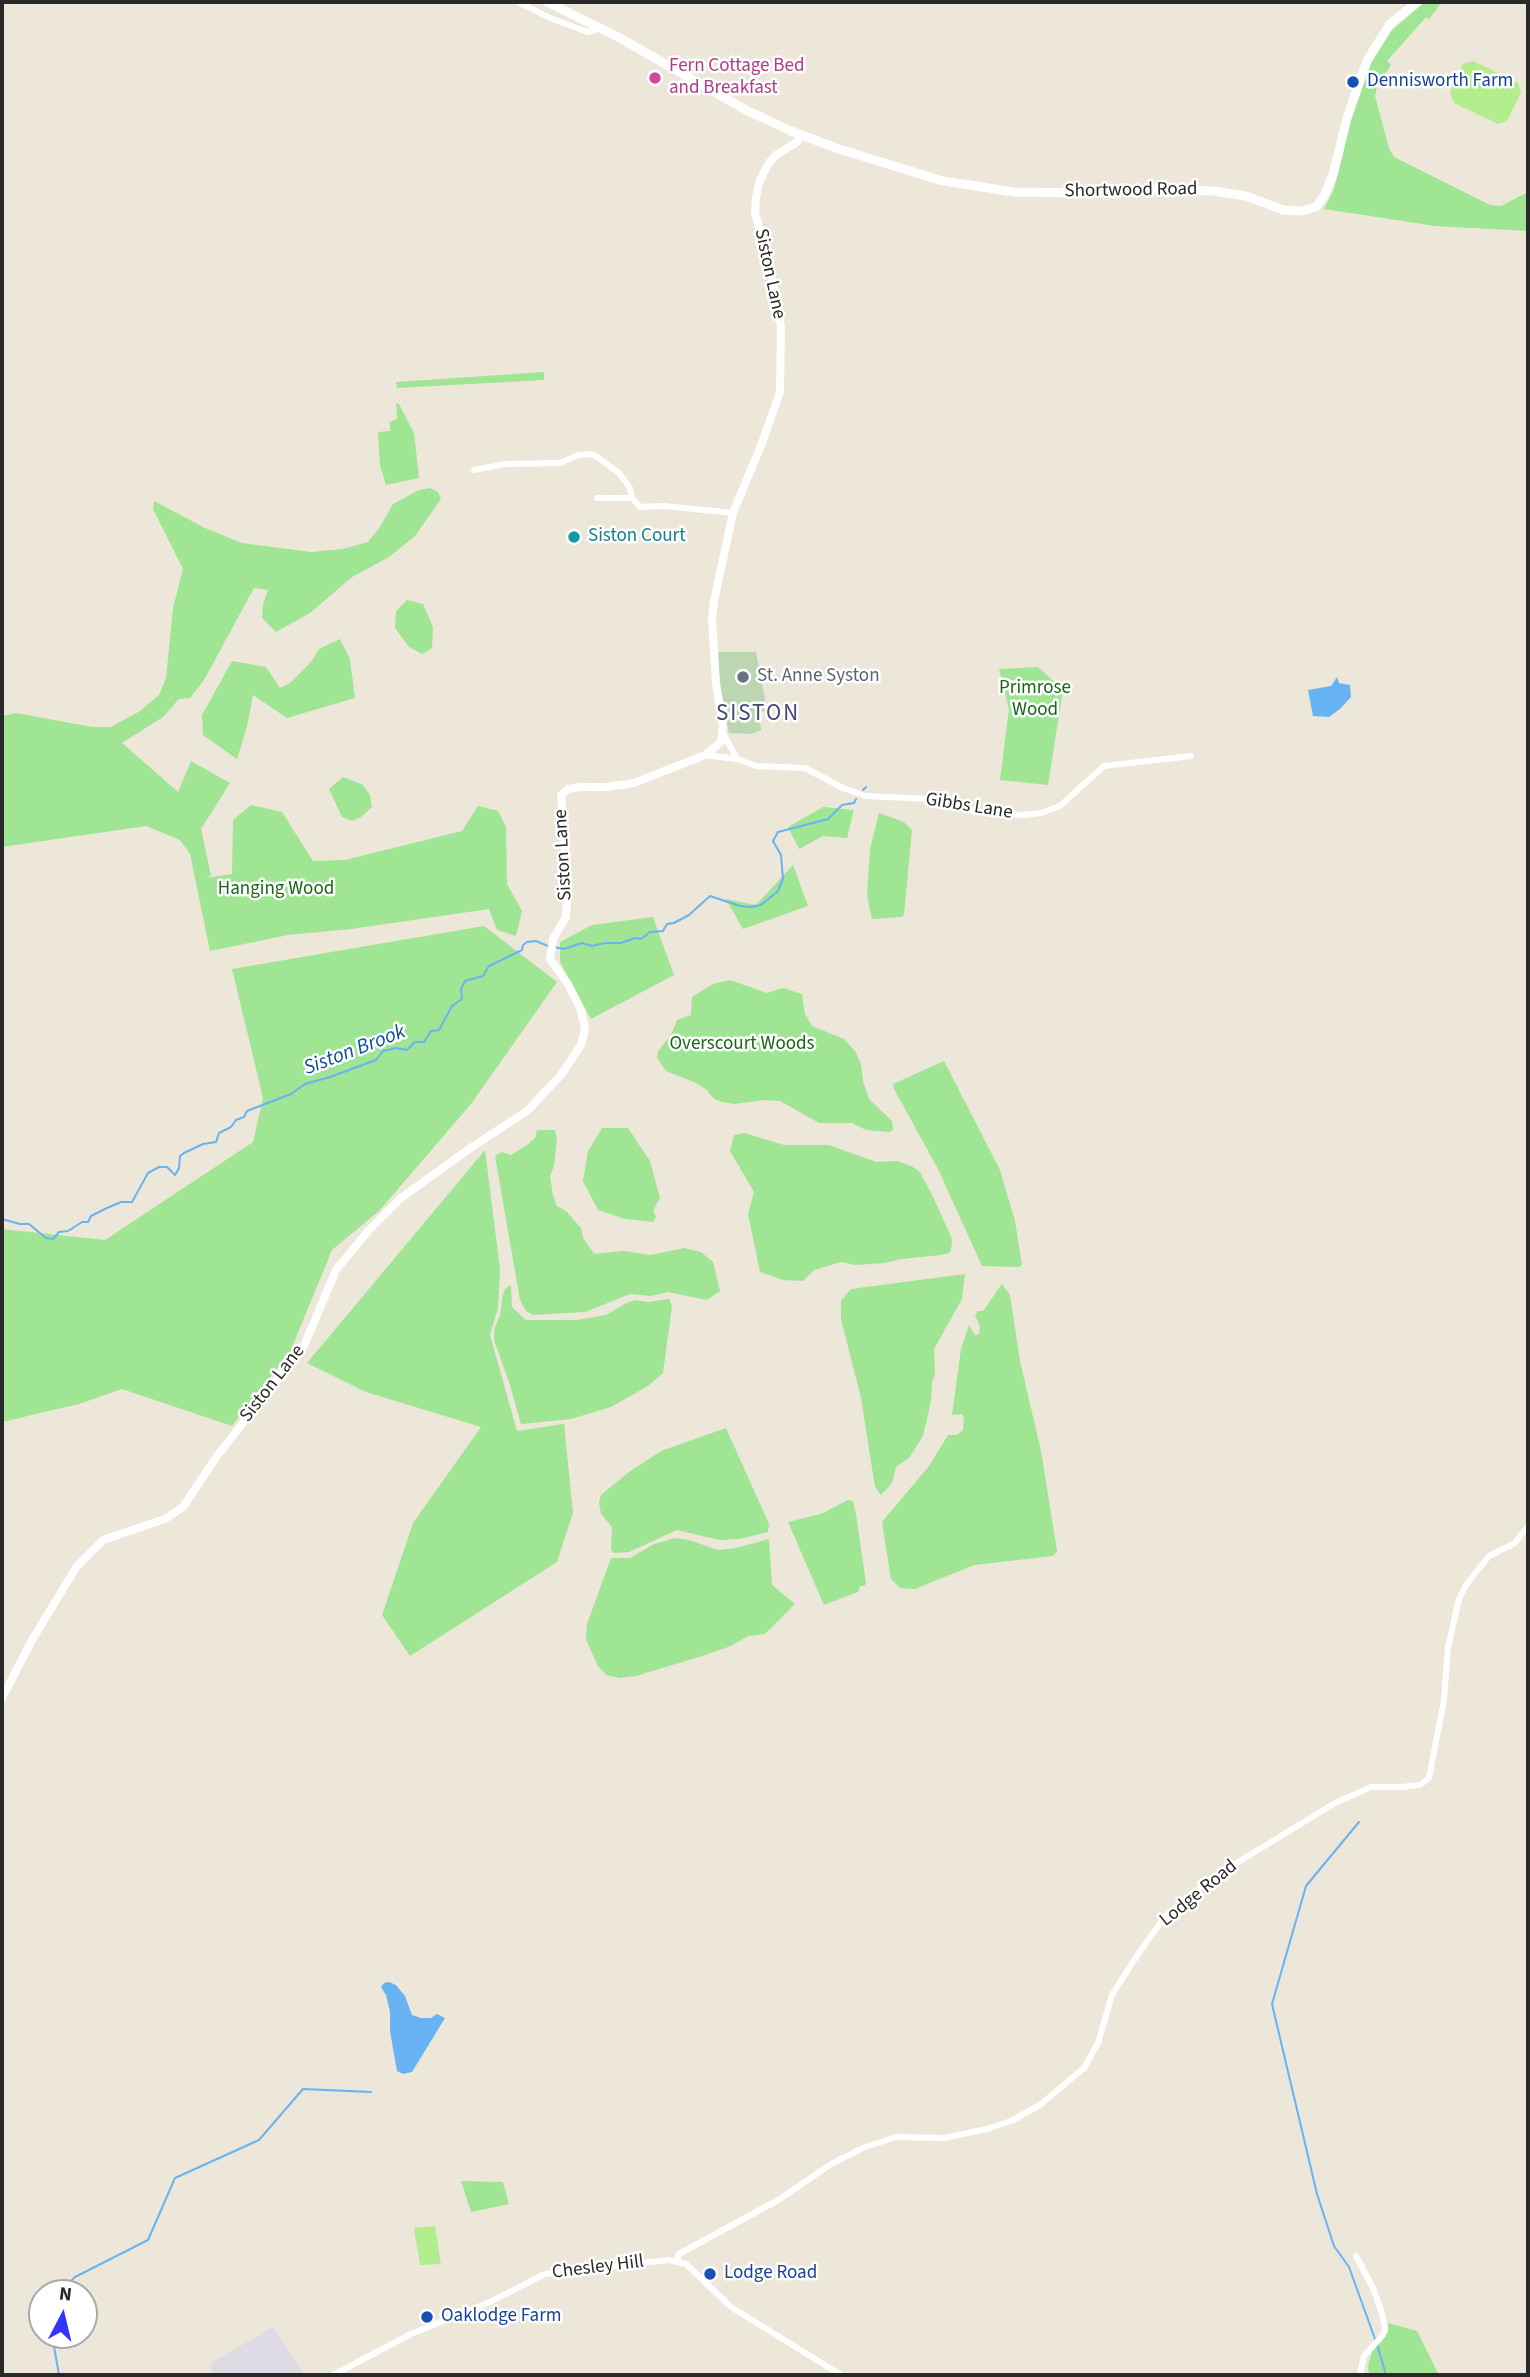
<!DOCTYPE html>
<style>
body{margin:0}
#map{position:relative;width:1530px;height:2377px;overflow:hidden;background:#ece7d9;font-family:"Source Sans 3",sans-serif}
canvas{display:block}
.frame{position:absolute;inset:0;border:4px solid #292929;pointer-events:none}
.north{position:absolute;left:28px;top:2279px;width:70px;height:70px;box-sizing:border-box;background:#fff;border:2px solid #a9a9a9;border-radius:50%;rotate:7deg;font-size:19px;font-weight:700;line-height:28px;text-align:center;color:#292929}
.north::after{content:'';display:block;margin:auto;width:24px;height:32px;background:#3533ff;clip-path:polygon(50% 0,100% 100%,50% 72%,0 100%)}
</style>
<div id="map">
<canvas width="1530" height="2377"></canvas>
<div class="frame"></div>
<div class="north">N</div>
</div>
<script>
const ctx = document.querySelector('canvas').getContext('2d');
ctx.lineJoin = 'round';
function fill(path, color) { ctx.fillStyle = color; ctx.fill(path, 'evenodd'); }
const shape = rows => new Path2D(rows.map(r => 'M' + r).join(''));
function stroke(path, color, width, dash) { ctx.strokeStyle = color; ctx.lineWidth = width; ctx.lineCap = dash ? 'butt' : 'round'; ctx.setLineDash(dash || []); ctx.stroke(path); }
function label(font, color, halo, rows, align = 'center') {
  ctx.font = font + ' "Source Sans 3",sans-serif'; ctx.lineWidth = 5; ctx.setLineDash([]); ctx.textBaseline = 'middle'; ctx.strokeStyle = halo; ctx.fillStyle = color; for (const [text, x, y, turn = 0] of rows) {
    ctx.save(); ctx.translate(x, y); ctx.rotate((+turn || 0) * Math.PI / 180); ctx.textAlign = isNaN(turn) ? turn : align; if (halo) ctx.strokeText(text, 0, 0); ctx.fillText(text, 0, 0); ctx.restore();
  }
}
const industrial = shape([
 [273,2327,304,2374,212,2375,211,2363]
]);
const green = shape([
 [1425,2,1442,2,1429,19,1426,17,1387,61,1391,65,1377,86,1375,96,1389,148,1394,157,1490,205,1501,206,1528,192,1528,231,1435,226,1324,209,1334,189,1358,92,1369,63,1390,32],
 [544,372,544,380,397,388,396,382],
 [396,403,399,404,414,433,419,478,386,485,380,465,378,432,390,431,390,422,397,419],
 [430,488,438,492,441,499,415,536,389,557,352,577,310,613,276,632,262,618,263,604,268,590,254,588,204,680,190,698,179,699,163,717,122,743,178,792,191,761,230,783,201,829,211,875,206,878,232,874,233,820,251,805,282,812,313,861,345,860,462,831,478,806,498,811,506,827,507,884,522,911,516,936,497,930,489,909,351,929,288,935,210,951,190,854,180,840,146,826,2,847,2,716,16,713,92,727,111,727,140,711,159,695,166,678,173,608,183,569,153,509,154,501,205,528,242,543,311,552,343,549,368,542,380,527,393,504,419,490],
 [407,600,423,604,433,627,432,648,422,654,409,647,395,628,396,611],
 [340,639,350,659,355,698,287,718,253,695,247,727,237,759,203,735,202,715,232,661,266,667,280,688,290,683,311,662,319,649],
 [1038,667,1063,690,1048,785,1000,780,1009,709,999,669],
 [343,777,363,785,370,795,372,807,361,817,352,821,342,817,329,789],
 [823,807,854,810,847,838,823,836,799,849,788,827],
 [879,813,904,822,912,830,904,915,901,917,872,919,867,896,870,849],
 [793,865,808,906,743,929,726,899,756,905],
 [653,917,674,975,591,1019,560,962,560,942,592,925],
 [484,926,557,982,471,1104,379,1211,332,1250,290,1352,232,1426,122,1389,79,1404,2,1422,2,1229,105,1240,253,1142,263,1098,232,969],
 [730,980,767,993,783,988,802,994,805,1014,812,1026,844,1039,855,1051,861,1064,863,1081,869,1099,892,1121,893,1130,889,1132,866,1130,852,1123,819,1123,780,1101,765,1100,734,1104,722,1102,714,1099,707,1090,696,1083,666,1071,657,1058,658,1051,671,1035,677,1020,691,1015,692,997,713,984],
 [944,1061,1000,1170,1015,1221,1022,1265,1018,1267,982,1266,938,1169,894,1089,893,1084],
 [602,1128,628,1128,650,1161,660,1198,653,1210,656,1217,653,1222,625,1219,598,1210,583,1181,588,1151],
 [537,1130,555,1130,557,1138,554,1166,550,1176,553,1195,557,1206,566,1211,581,1228,583,1238,594,1254,624,1251,651,1255,684,1248,701,1252,713,1262,720,1291,707,1300,668,1292,651,1296,630,1294,585,1312,533,1315,526,1311,520,1300,495,1156,502,1152,511,1155,527,1145,535,1138],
 [744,1133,784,1145,829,1145,876,1162,898,1161,913,1167,920,1172,933,1197,952,1239,951,1250,949,1253,941,1255,902,1259,885,1263,856,1265,841,1262,814,1270,803,1281,783,1280,760,1272,748,1214,754,1192,730,1151,734,1135],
 [485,1150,500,1269,498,1308,490,1335,517,1431,564,1424,573,1513,557,1562,410,1656,382,1615,413,1523,481,1427,366,1392,307,1363],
 [965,1274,962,1299,934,1349,935,1374,932,1382,931,1401,923,1436,909,1458,896,1467,892,1483,881,1495,875,1487,861,1398,841,1319,841,1301,851,1289],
 [1002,1284,1010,1295,1020,1361,1041,1451,1057,1551,1053,1556,974,1565,915,1589,900,1588,891,1579,882,1522,929,1466,948,1435,957,1435,963,1430,964,1419,962,1414,952,1415,961,1349,969,1325,975,1335,979,1334,980,1327,975,1315,978,1311,983,1311],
 [511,1285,512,1307,526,1320,576,1320,606,1315,626,1303,635,1300,648,1302,669,1299,672,1306,663,1373,648,1386,611,1407,571,1419,521,1424,510,1385,494,1340,494,1330,500,1315,503,1294,506,1288],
 [726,1428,769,1524,768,1532,740,1539,719,1540,677,1530,629,1552,614,1553,611,1550,612,1527,601,1514,599,1502,601,1495,629,1472,661,1451],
 [848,1500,853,1501,856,1514,866,1583,865,1586,860,1586,858,1592,824,1605,788,1522,821,1514],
 [675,1538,689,1540,718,1550,736,1548,769,1539,772,1585,795,1604,765,1634,748,1636,731,1646,699,1657,636,1676,620,1678,606,1675,598,1666,586,1640,587,1624,611,1558,630,1558,654,1544],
 [461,2181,503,2182,509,2204,471,2212],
 [1388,2323,1417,2331,1439,2375,1369,2375,1368,2366,1372,2351,1388,2332]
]);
const cemetery = shape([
 [717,652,756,652,767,710,759,713,761,730,751,734,729,733,720,693]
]);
const pitch = shape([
 [1473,61,1518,83,1521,93,1507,121,1498,124,1454,103,1450,92,1463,64],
 [435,2226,441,2264,420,2265,414,2228]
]);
const water = shape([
 [1337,677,1339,683,1350,685,1351,697,1340,709,1329,717,1313,716,1308,690,1331,686],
 [389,1982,396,1985,405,1996,412,2015,421,2018,431,2018,437,2014,445,2018,412,2072,403,2074,397,2071,390,2031,390,2012,386,1995,381,1987,384,1983]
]);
const stream = shape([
 [863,790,866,787],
 [554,947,564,949,582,943,592,946,605,943,621,943,635,938,641,939,650,932,663,931,667,924,674,923,689,915,710,896,740,906,751,907,761,905,778,891,783,879,781,855,773,841,778,832,828,819,842,805,854,803,856,799],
 [2,1219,20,1224,29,1224,46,1238,53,1239,59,1232,68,1231,82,1222,88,1222,91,1216,107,1208,121,1202,132,1202,148,1173,159,1167,167,1167,175,1175,179,1168,180,1156,184,1153,203,1144,216,1142,219,1133,231,1127,236,1120,244,1117,247,1111,291,1094,305,1084,330,1077,376,1060,383,1051,396,1048,407,1050,415,1042,424,1042,431,1031,439,1030,452,1006,462,999,461,989,465,981,483,976,489,966,522,950,523,945,527,942,536,941,548,946],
 [1359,1822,1306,1886,1272,2004,1317,2194,1334,2246,1349,2267,1375,2339],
 [59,2293,75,2277,148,2240,175,2178,259,2140,303,2089,371,2092],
 [52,2335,59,2375],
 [1377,2344,1386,2375]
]);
const minor = shape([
 [518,2,550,18,588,32,595,30,597,26],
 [474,470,505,464,560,463,578,455,589,454,596,456,619,473,630,488,632,498,640,507,664,506,733,513],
 [597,498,632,498],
 [723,733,737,759],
 [705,755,737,759,756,766,805,768,843,788,865,796,929,799,977,812,1023,815,1041,813,1060,806,1104,766,1191,756],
 [1356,2256,1373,2288,1382,2313,1385,2329,1383,2335,1364,2356,1360,2375],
 [677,2260,679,2254,780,2199,831,2164,865,2147,896,2137,944,2138,987,2129,1011,2121,1040,2105,1084,2068,1098,2043,1112,1995,1134,1960,1163,1919,1212,1878,1335,1803,1371,1787,1402,1787,1420,1785,1429,1778,1444,1700,1448,1647,1459,1599,1466,1585,1489,1556,1515,1543,1528,1526],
 [333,2375,411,2334,490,2302,545,2274,668,2260,686,2264,731,2307,841,2375]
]);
const tertiary = shape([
 [2,1698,32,1640,77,1566,103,1540,165,1519,183,1507,217,1456,304,1346,336,1270,368,1231,401,1198,472,1147,527,1111,561,1075,581,1045,585,1029,581,1010,568,984,550,959,553,939,566,917,568,889,561,795,568,789,580,787,606,787,634,783,705,755,721,742,723,726,716,683,712,618,714,601,733,513,762,443,780,392,781,328,778,303,755,212,756,198,759,182,769,163,776,155,797,142,801,134]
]);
const secondary = shape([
 [547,2,618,37,748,111,791,131,839,149,943,181,1014,192,1082,193,1163,189,1213,191,1246,196,1283,210,1301,211,1316,207,1324,196,1333,175,1347,118,1367,61,1390,24,1417,2]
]);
const markers = [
 [655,78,7,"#d1479c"],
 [1353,82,7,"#1a4fb4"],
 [574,537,7,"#0f9aa8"],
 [743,677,7,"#6b7280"],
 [710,2274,7,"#1a4fb4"],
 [427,2317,7,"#1a4fb4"]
];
const hotelNames = [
 ["Fern Cottage Bed",669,67],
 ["and Breakfast",669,89]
];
const transitNames = [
 ["Dennisworth Farm",1367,82],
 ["Lodge Road",724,2274],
 ["Oaklodge Farm",441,2317]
];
const streetNames = [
 ["Shortwood Road",1131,191,-1],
 ["Siston Lane",769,274,78],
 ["Gibbs Lane",969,807,9],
 ["Siston Lane",564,855,-93],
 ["Siston Lane",273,1384,-52],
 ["Lodge Road",1199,1894,-39],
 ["Chesley Hill",598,2268,-7]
];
const cultureNames = [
 ["Siston Court",588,537]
];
const worshipNames = [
 ["St. Anne Syston",757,677]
];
const parkNames = [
 ["Primrose",1035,689],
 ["Wood",1035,711],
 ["Hanging Wood",276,890],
 ["Overscourt Woods",742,1045]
];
const waterNames = [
 ["Siston Brook",355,1051,-21]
];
const quarterNames = [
 ["SISTON",758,715]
];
fill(industrial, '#dfdbe4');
fill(green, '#9fe593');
fill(cemetery, '#bbd6b0');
fill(pitch, '#b2ed8e');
fill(water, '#67b3f3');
stroke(stream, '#67b3f3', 2);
stroke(minor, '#fff', 6);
stroke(tertiary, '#fff', 8);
stroke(secondary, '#fff', 9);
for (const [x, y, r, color] of markers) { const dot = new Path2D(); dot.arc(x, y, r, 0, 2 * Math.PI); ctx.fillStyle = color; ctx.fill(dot); stroke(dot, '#fff', 2.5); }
label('19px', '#b23c85', '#fff', hotelNames, 'left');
label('19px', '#164399', '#fff', transitNames, 'left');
label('19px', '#292929', '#fff', streetNames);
label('19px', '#0d838f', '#fff', cultureNames, 'left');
label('19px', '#5b616d', '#fff', worshipNames, 'left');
label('19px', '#176816', '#fff', parkNames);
label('italic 21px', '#084d9e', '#fff', waterNames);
ctx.letterSpacing = '2px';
label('23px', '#48477b', '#fff', quarterNames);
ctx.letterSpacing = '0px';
</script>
